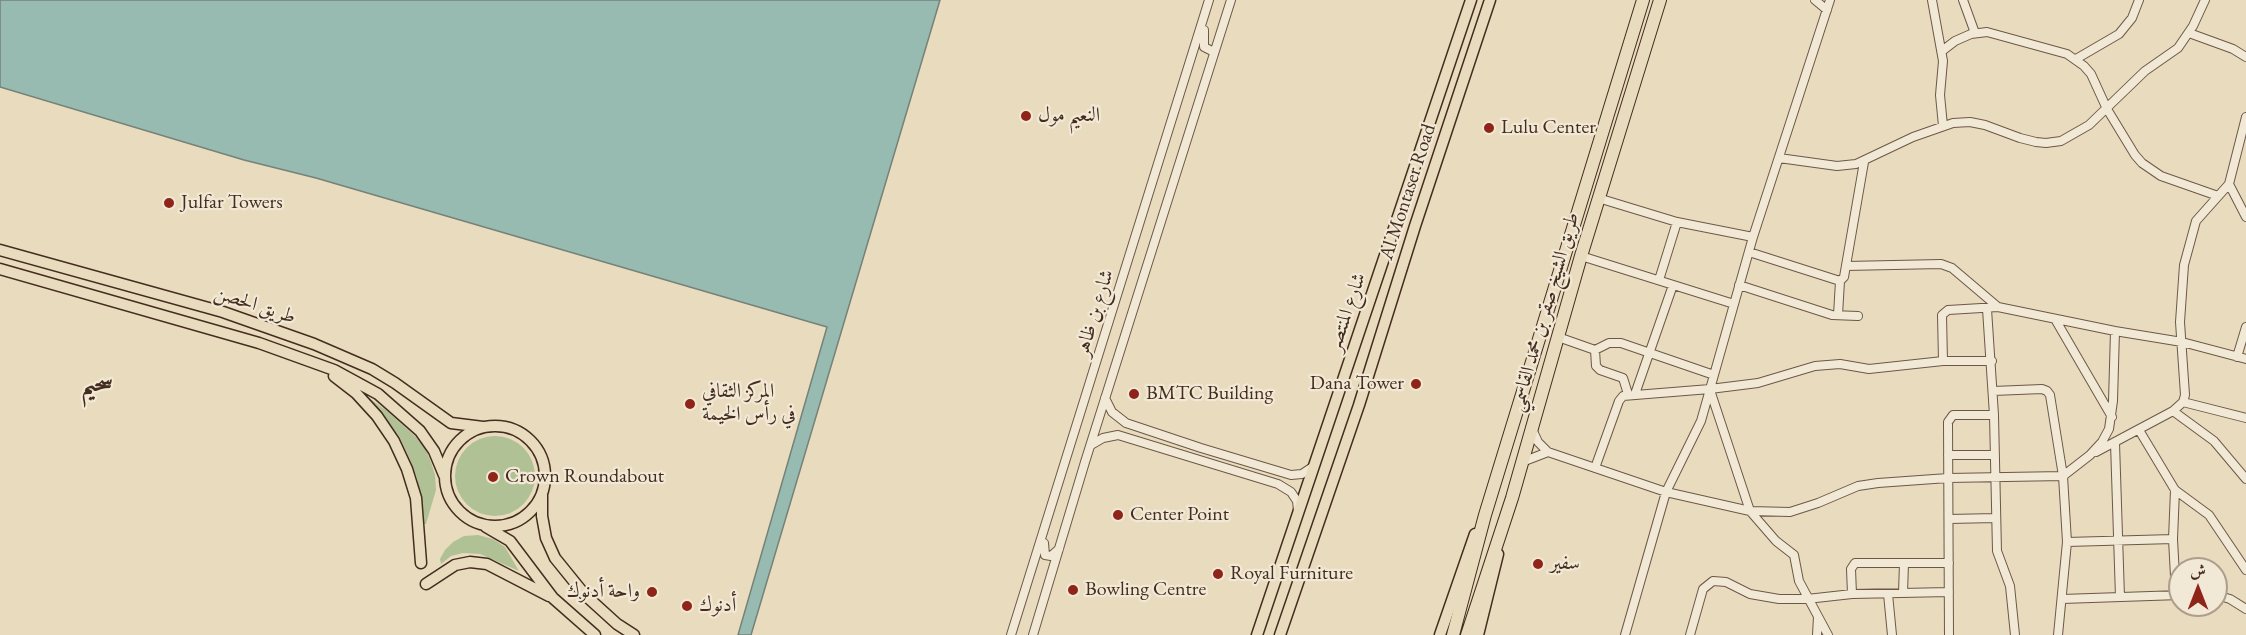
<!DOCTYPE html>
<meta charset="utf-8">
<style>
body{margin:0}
#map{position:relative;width:2246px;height:635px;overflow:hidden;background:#e9dbbe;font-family:"EB Garamond",Amiri,serif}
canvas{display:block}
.north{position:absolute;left:2168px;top:557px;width:60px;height:60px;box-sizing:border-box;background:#f1e8d5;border:2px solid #ac9d8c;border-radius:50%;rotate:0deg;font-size:16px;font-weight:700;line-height:24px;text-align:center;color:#442c1f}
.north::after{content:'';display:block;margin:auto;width:21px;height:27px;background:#8f2418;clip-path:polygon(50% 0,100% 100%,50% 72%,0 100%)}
</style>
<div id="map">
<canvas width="2246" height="635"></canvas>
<div class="north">ش</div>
</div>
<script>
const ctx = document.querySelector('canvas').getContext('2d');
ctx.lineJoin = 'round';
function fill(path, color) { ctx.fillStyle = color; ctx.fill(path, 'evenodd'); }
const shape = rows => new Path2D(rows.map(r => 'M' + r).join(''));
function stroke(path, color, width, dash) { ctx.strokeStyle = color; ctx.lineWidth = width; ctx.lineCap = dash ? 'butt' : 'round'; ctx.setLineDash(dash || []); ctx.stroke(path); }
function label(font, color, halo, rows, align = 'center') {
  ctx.font = font + ' "EB Garamond",Amiri,serif'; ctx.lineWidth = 4.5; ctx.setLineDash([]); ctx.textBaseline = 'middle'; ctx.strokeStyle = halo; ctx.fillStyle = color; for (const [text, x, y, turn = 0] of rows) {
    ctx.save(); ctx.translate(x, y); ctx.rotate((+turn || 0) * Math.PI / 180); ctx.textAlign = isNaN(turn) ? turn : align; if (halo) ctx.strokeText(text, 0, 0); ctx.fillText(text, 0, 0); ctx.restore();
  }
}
const green = shape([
 [369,398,387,411,416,437,425,448,431,462,435,475,436,490,426,524,423,524,422,505,417,478,409,457,399,436],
 '455 476a40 40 0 1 1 80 0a40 40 0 1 1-80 0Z',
 [478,535,493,539,505,547,519,571,480,554,463,553,451,556,441,564,440,559,445,550,453,542,464,536]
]);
const water = shape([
 [0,0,940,0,751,635,738,635,827,327,316,178,244,160,0,87,0,0]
]);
const minor = shape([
 [1815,0,1827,10],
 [1932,0,1943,61,1940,95,1943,126],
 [1963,0,1975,33],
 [1204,30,1204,47,1214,52],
 [2189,33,2233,49,2246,57],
 [1942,51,1955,41,1971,34,1987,32,2067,54,2084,66,2091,74,2107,109,2135,155,2142,163,2161,176,2218,196],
 [2076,59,2119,34,2132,18,2139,0],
 [1779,158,1837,166,1856,164,1913,137,1953,123,1970,122,1985,125,2020,138,2036,142,2046,143,2061,141,2089,125,2145,71,2178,48,2193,26,2205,0],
 [2229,184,2246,217],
 [1598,198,1677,222,1753,237],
 [1749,252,1840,281],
 [1581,256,1734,304],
 [1846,266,1941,264,1952,268,1998,307],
 [1659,280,1677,222],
 [1739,285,1832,315,1858,316],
 [1987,309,1994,415,1997,551,2010,586,2015,635],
 [1838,315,1840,281,1844,277,1864,162],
 [2055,319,2112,417],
 [1558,337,1595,350,1609,343,1621,343,1714,375],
 [1595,350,1596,366,1600,370,1623,378,1628,394],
 [2237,357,2246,327],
 [1943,361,1992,361],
 [1710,390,1750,511,1776,541,1794,555,1799,581,1828,635],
 [1993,391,2042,389,2047,391,2050,395,2063,476,2067,542,2058,635],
 [1635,394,1673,285],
 [1105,398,1112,412,1126,423,1201,448,1291,475,1302,474,1314,466],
 [2183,402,2246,418],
 [2173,411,2214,441,2246,479],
 [1532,429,1538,442,1548,452,1666,492,1750,511,1790,512,1818,503,1858,486,1878,483,1948,478,2063,476,2090,455,2102,442,2109,429,2113,401,2115,331],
 [2139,430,2175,490,2209,515,2246,570],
 [2115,443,2120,597],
 [1091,445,1103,438,1118,435,1278,484,1291,492,1297,501,1298,511],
 [2096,452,2173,411,2183,402,2185,395,2180,322,2184,265,2196,221,2229,184,2246,117],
 [1948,455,1995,455],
 [1522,462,1548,452],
 [1595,468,1619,401,1623,396,1710,389,1758,383,1815,366,1840,364,1869,369,1943,361,1942,315,1948,310,1998,307,2115,331,2182,342,2246,359],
 [2175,490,2173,539,2176,595],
 [1949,519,1996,518],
 [2067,542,2173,539],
 [1044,543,1045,555,1051,556,1059,549],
 [1903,593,1904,563],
 [1852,594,1851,569,1855,563,1949,563],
 [1888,594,1892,635],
 [2216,595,2230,599,2246,609],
 [2062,599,2180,595],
 [1011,635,1209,0],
 [1033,635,1085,462,1231,0],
 [1625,635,1666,492,1701,421,1753,237,1830,0],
 [1690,635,1703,589,1713,581,1726,582,1750,594,1779,599,1807,599,1852,594,1949,592],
 [1817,635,1818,617],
 [1949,635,1948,422,1953,415,1994,415]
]);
const major = shape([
 [0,250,223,312,314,344,372,369,395,383,451,423,483,427],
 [0,269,259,343,334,370,378,394,420,431,434,451,444,475],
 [334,376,356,393,377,416,394,441,407,469,416,498,421,563],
 '445 476a50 50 0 1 1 100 0a50 50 0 1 1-100 0Z',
 [542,495,542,516,546,538,555,558,585,595,617,624,634,635],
 [486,527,510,541,553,598,595,635],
 [426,584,455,565,470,562,487,564,549,596],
 [1257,635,1471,0],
 [1280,635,1359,405,1415,226,1490,0],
 [1440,635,1475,534],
 [1478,635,1498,554]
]);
const highway = shape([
 [1453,635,1485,515,1643,0],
 [1467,635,1512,498,1581,256,1660,0]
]);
const markers = [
 [1026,116,6,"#8f2418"],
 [1489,128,6,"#8f2418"],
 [169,203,6,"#8f2418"],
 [1416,384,6,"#8f2418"],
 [1134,394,6,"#8f2418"],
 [690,404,6,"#8f2418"],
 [493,477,6,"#8f2418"],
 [1118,515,6,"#8f2418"],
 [1538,564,6,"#8f2418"],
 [1218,574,6,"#8f2418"],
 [1073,590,6,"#8f2418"],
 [652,592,6,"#8f2418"],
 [687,606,6,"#8f2418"]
];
const poiNames = [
 ["النعيم مول",1038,116],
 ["Lulu Center",1501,128],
 ["Julfar Towers",181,203],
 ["Dana Tower",1404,384,"right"],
 ["المركز الثقافي",702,392],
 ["في رأس الخيمة",702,415],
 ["BMTC Building",1146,394],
 ["Crown Roundabout",505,477],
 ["Center Point",1130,515],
 ["سفير",1550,564],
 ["Royal Furniture",1230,574],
 ["Bowling Centre",1085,590],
 ["واحة أدنوك",640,592,"right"],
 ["أدنوك",699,606]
];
const streetNames = [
 ["Al Montaser Road",1408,192,-72],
 ["طريق الحصن",255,305,18],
 ["شارع المنتصر",1347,312,-71],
 ["طريق الشيخ صقر بن محمد القاسمي",1545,312,-74],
 ["شارع بن ظاهر",1095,313,-73]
];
const districtNames = [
 ["سحيم",97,384]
];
fill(green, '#b1c196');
fill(water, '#97bbb1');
stroke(water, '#768277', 1.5);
stroke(minor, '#6d5847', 10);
stroke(major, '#442c1f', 13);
stroke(highway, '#442c1f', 14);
stroke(minor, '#f1e8d5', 8);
stroke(major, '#e9dbbe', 10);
stroke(highway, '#e9dbbe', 12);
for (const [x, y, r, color] of markers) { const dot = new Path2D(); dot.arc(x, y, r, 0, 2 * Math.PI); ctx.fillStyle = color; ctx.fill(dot); stroke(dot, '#f1e8d5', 2); }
label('20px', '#442c1f', '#f1e8d5', poiNames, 'left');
label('20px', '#442c1f', '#f1e8d5', streetNames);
label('bold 26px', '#442c1f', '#f1e8d5', districtNames);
</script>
